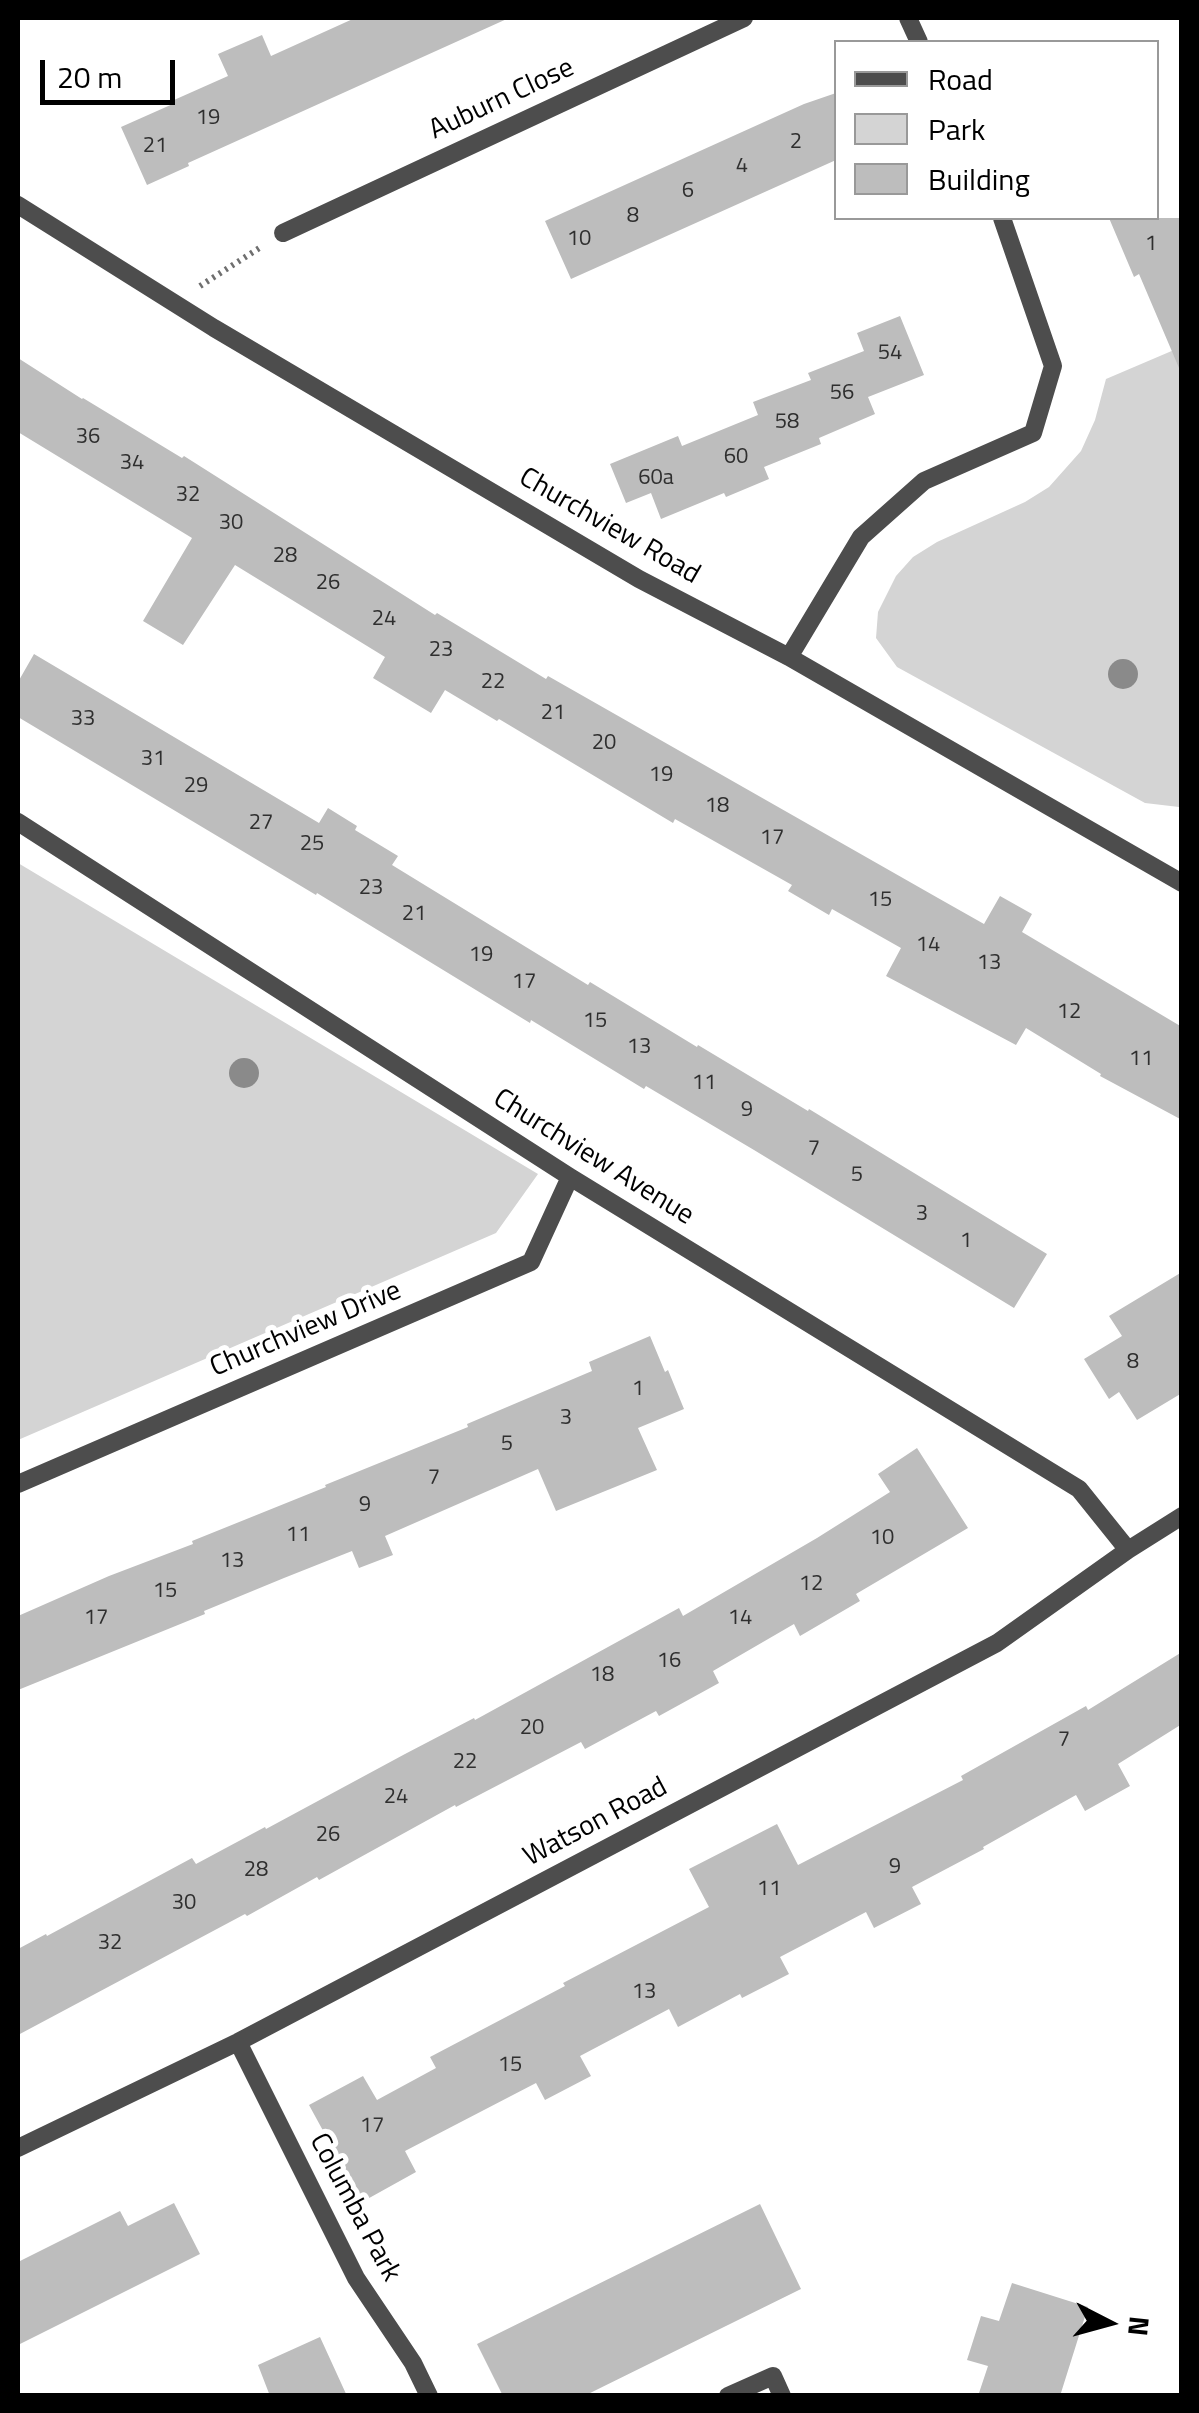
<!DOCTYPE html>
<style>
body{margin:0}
#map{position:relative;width:1199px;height:2413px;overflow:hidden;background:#fff;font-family:"Titillium Web",sans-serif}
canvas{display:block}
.frame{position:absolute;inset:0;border:20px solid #000;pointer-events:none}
.legend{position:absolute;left:834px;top:40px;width:325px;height:180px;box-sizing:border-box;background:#fff;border:2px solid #999;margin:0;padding:12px 18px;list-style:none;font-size:30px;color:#000}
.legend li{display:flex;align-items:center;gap:20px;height:50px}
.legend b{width:50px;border:2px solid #999}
.north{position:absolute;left:1059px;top:2273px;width:100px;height:100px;-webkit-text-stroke:8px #fff;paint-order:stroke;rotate:96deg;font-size:28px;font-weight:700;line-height:40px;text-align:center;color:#000}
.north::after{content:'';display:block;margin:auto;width:35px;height:45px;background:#000;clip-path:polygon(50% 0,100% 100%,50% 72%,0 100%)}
.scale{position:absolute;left:40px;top:60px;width:135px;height:45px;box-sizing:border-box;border:5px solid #000;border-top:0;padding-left:12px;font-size:30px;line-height:35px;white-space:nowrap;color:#000;-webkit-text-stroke:8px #fff;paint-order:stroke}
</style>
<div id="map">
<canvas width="1199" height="2413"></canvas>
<div class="frame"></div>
<ul class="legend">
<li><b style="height:12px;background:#4d4d4d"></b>Road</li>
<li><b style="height:28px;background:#d4d4d4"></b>Park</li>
<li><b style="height:28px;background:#bdbdbd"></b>Building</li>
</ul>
<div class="north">N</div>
<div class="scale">20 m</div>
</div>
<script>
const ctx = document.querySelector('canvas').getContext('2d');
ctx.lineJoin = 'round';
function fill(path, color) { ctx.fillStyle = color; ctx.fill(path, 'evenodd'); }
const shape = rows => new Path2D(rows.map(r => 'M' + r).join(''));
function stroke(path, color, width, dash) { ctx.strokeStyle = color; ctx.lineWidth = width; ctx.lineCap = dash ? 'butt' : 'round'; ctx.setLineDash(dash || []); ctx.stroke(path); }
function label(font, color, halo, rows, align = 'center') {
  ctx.font = font + ' "Titillium Web",sans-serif'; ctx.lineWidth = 10; ctx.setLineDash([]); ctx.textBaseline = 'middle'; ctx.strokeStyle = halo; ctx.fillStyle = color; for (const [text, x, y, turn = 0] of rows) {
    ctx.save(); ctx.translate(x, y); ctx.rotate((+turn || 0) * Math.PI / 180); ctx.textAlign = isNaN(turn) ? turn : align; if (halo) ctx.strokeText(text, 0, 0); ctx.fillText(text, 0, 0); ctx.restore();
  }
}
const green = shape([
 [1181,347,1181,806,1179,807,1145,803,897,667,876,638,878,612,896,576,913,557,937,542,1025,502,1049,487,1081,451,1095,420,1106,379],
 [18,863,538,1174,496,1233,18,1440]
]);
const building = shape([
 [355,18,509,18,188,163,189,166,147,185,121,127,175,103,174,100,228,76,218,54,262,35,271,56],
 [836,93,836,160,571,279,545,221,804,104],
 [1109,218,1182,218,1182,375,1139,274,1134,277],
 [900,316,924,375,868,397,875,414,819,438,821,444,764,467,769,479,726,497,724,493,661,519,651,493,626,503,610,464,678,436,682,446,758,415,753,402,811,380,808,373,864,351,857,333],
 [18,358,82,399,83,398,182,458,184,456,435,615,437,613,546,679,548,676,938,898,984,924,1000,896,1032,914,1022,932,1182,1027,1182,1120,1100,1076,1101,1074,1026,1028,1016,1045,886,976,901,948,832,909,829,915,788,891,792,885,675,819,673,823,499,719,497,721,445,690,431,713,373,678,385,657,235,565,183,645,143,621,192,538,18,432],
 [34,654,319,823,328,808,357,826,355,830,398,856,392,865,588,985,590,982,697,1047,698,1045,808,1111,809,1109,1047,1254,1014,1308,754,1150,646,1086,644,1089,531,1020,530,1023,317,893,316,895,18,717,18,682],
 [1182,1272,1182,1393,1137,1420,1119,1392,1109,1399,1084,1359,1122,1336,1109,1316],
 [650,1336,665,1372,668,1370,684,1409,638,1428,657,1470,556,1511,538,1469,385,1536,393,1555,359,1568,352,1551,284,1578,204,1611,205,1614,18,1690,18,1616,109,1576,193,1544,192,1541,326,1487,325,1485,468,1427,467,1424,592,1371,589,1362],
 [917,1448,968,1528,856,1594,860,1601,800,1636,794,1624,713,1671,719,1683,659,1716,656,1711,585,1749,581,1742,456,1807,455,1805,319,1880,317,1877,247,1916,245,1914,18,2035,18,1949,46,1934,47,1936,192,1858,196,1864,265,1827,266,1829,405,1754,474,1718,475,1720,679,1608,683,1616,817,1538,890,1492,878,1474],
 [1182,1652,1182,1724,1118,1764,1130,1786,1085,1811,1076,1795,983,1847,984,1849,912,1887,921,1904,874,1928,866,1912,780,1957,789,1974,742,1998,740,1994,678,2027,669,2009,580,2056,591,2076,545,2100,536,2083,405,2151,416,2172,362,2202,309,2105,363,2076,377,2100,436,2068,430,2057,565,1986,563,1983,709,1907,689,1869,777,1824,798,1865,963,1780,961,1776,1086,1706,1088,1710],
 [174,2203,200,2254,18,2345,18,2262,120,2211,128,2226],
 [760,2204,801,2289,584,2396,503,2396,477,2344],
 [1012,2283,1088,2307,1060,2396,978,2396,988,2366,967,2360,981,2316,999,2321],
 [320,2337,347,2396,270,2396,258,2365]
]);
const path = shape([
 [200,286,261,247]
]);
const minor = shape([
 [908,18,919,42],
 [18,205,214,328,639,579,789,657,1182,883],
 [283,233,744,18],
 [789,657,861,537,924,481,1033,433,1053,366,1002,218],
 [18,822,570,1177,1079,1489,1128,1550],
 [18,1484,531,1262,570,1177],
 [238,2042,356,2278,413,2363,429,2396],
 [18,2148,238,2042,997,1643,1128,1550,1182,1516],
 [728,2396,773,2376,782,2396]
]);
const trees = [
 [1123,674],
 [244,1073]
];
const numberNames = [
 ["19",208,119],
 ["2",796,143],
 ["21",155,147],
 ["4",742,167],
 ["6",688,192],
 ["8",633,217],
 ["10",579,240],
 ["1",1151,245],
 ["54",890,354],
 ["56",842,394],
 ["58",787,423],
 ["36",88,438],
 ["60",736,458],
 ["34",132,464],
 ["60a",656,479],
 ["32",188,496],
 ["30",231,524],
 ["28",285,557],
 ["26",328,584],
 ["24",384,620],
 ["23",441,651],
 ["22",493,683],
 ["21",553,714],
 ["33",83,720],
 ["20",604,744],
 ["31",153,760],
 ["19",661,776],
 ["29",196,787],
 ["18",717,807],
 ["27",261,824],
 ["17",772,839],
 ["25",312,845],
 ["23",371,889],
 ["15",880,901],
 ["21",414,915],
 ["14",928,946],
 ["19",481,956],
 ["13",989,964],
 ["17",524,983],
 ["12",1069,1013],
 ["15",595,1022],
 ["13",639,1048],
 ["11",1141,1060],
 ["11",704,1084],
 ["9",747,1111],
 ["7",814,1150],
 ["5",857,1176],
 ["3",922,1215],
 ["1",966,1242],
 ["8",1133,1363],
 ["1",638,1390],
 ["3",566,1419],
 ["5",507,1445],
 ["7",434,1479],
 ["9",365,1506],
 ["11",298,1536],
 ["10",882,1539],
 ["13",232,1562],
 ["12",811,1585],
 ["15",165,1592],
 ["17",96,1619],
 ["14",740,1619],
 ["16",669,1662],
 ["18",602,1676],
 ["20",532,1729],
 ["7",1064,1741],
 ["22",465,1763],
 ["24",396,1798],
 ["26",328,1836],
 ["9",895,1868],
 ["28",256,1871],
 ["11",769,1890],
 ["30",184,1904],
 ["32",110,1944],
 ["13",644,1993],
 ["15",510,2066],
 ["17",372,2127]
];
const streetNames = [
 ["Auburn Close",502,100,-25],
 ["Churchview Road",609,527,30],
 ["Churchview Avenue",593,1158,32],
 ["Churchview Drive",306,1330,-23],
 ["Watson Road",596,1823,-28],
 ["Columba Park",354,2208,62]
];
fill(green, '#d4d4d4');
fill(building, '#bdbdbd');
stroke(path, '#6f6f6f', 6, [2.5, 5]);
stroke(minor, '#4d4d4d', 18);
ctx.fillStyle = '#8a8a8a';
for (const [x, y] of trees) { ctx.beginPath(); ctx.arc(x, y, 15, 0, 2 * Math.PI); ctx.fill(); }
label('22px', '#2f2f2f', null, numberNames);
label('28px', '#000', '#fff', streetNames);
</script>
